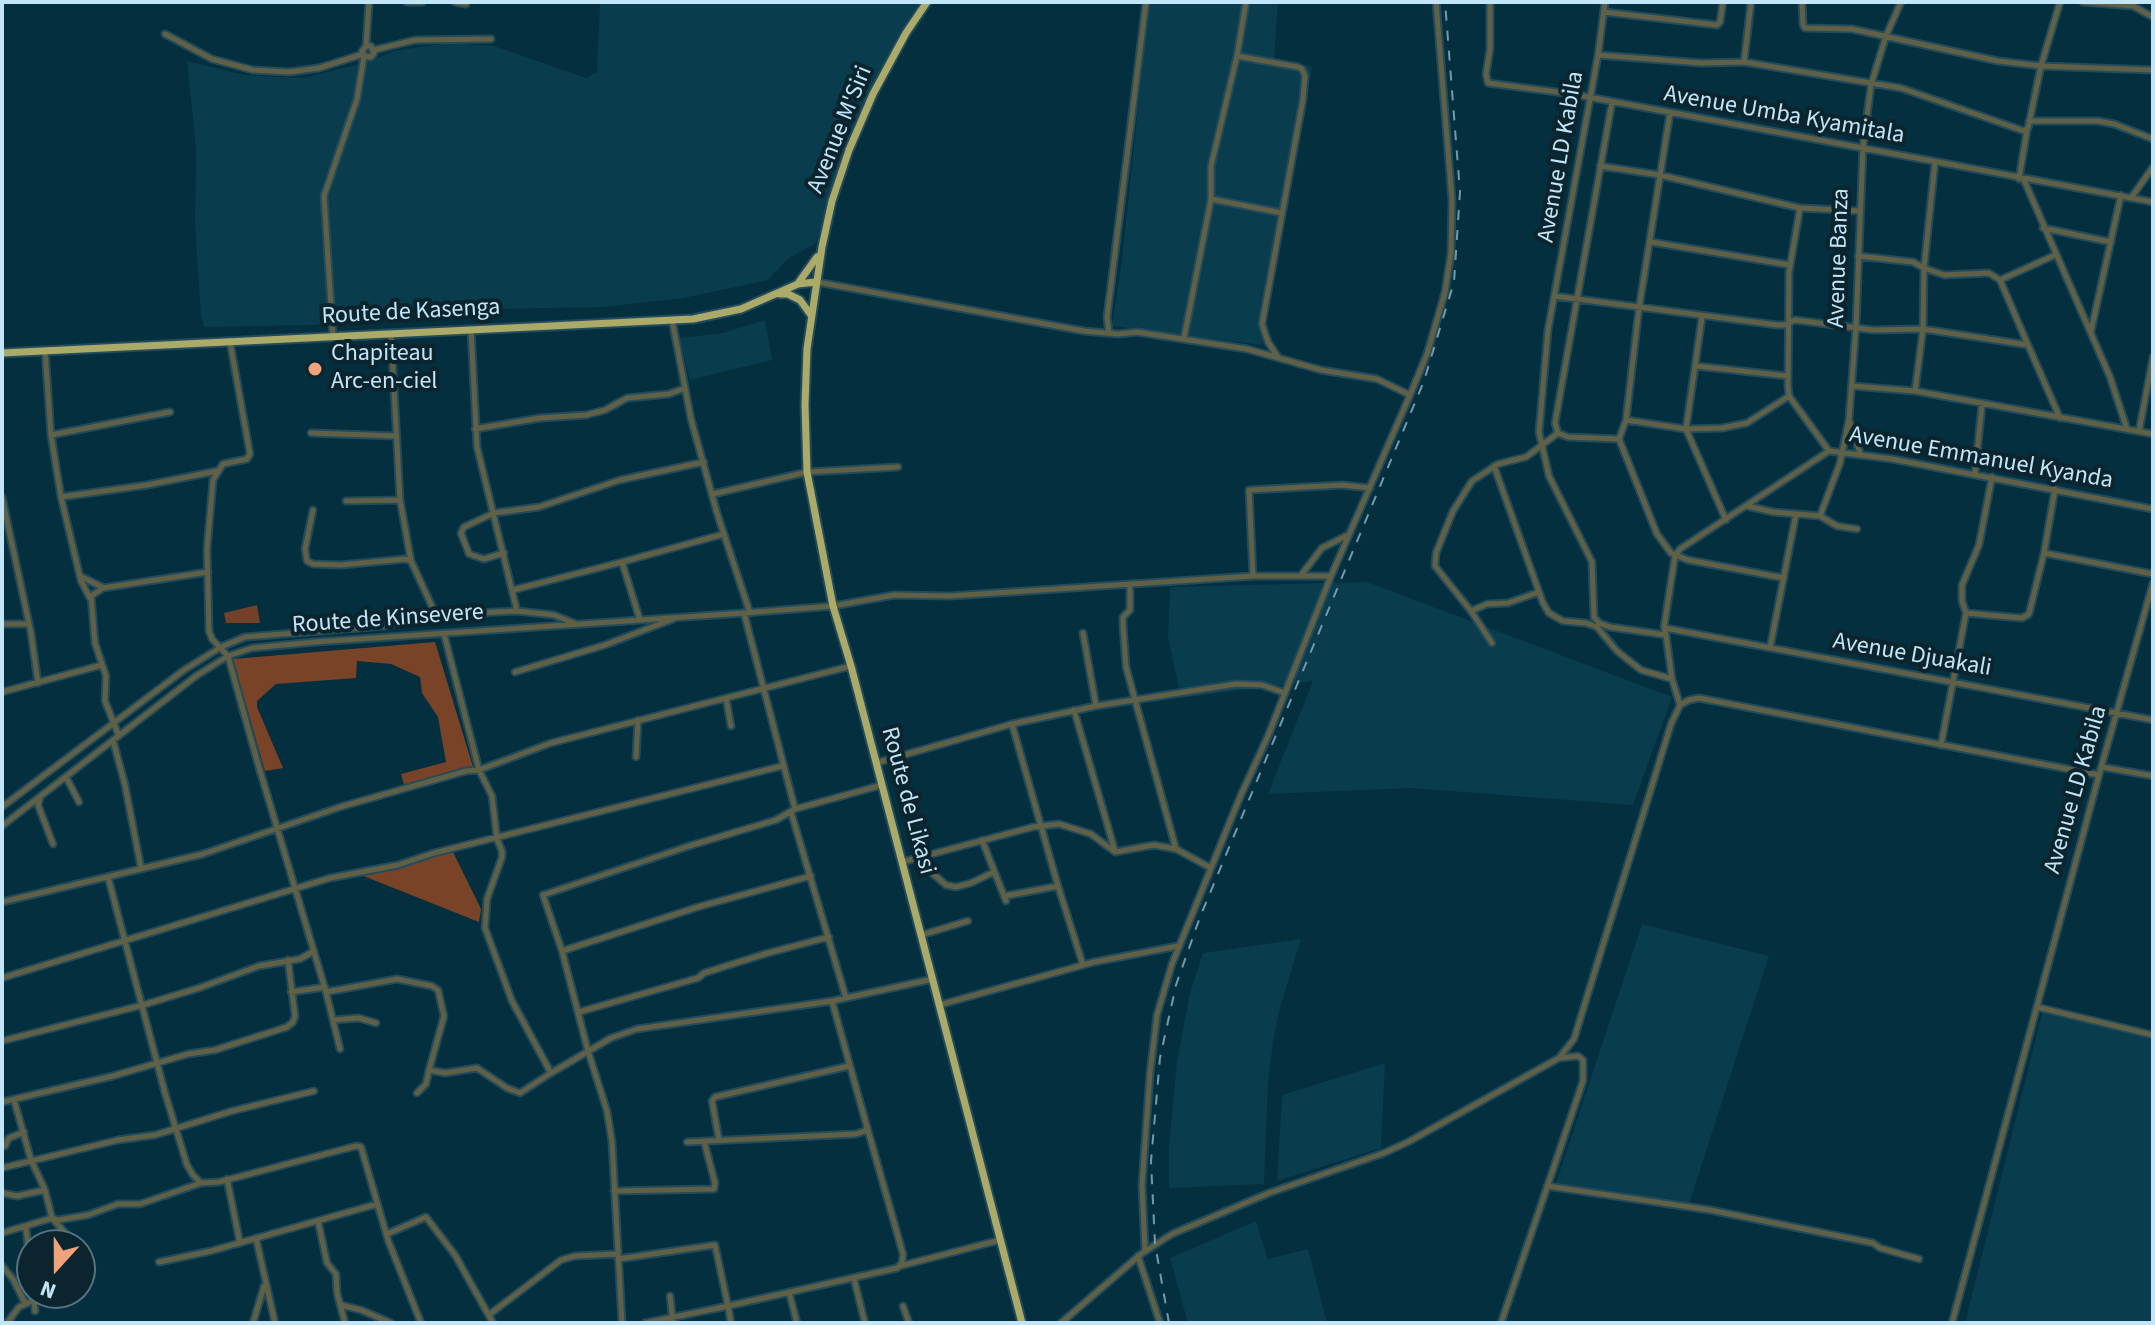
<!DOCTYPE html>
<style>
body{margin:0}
#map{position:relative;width:2155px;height:1325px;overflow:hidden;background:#042f3e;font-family:"Source Sans 3",sans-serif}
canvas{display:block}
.frame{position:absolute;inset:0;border:4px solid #c2e6f7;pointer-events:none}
.north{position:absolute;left:16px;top:1229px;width:80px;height:80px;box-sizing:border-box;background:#0c242e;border:2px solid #55727e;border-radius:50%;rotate:201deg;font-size:22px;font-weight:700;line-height:32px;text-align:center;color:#c2e6f7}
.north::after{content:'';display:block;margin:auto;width:28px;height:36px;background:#f0a27a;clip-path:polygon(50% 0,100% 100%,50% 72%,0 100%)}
</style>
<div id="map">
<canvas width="2155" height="1325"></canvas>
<div class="frame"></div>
<div class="north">N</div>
</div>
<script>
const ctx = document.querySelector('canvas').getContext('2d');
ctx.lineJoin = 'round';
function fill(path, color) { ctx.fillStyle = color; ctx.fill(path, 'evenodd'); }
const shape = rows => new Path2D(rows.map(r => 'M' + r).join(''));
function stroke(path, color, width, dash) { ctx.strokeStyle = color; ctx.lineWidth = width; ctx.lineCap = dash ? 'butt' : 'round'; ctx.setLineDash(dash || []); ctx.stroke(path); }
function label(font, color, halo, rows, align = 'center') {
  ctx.font = font + ' "Source Sans 3",sans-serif'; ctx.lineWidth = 8; ctx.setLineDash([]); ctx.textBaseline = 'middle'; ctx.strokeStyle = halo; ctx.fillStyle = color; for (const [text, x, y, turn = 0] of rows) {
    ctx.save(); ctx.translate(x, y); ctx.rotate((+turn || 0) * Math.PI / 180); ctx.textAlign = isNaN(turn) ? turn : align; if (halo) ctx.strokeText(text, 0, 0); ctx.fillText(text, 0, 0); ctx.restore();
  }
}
const built = shape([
 [600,2,922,2,905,25,847,148,816,243,788,259,768,280,684,298,603,307,436,310,313,325,204,327,201,315,195,224,196,149,187,61,245,75,303,78,367,62,394,51,447,43,494,46,586,78,597,72],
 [1149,2,1278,2,1274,59,1312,67,1262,345,1112,326,1122,260],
 [765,320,772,360,690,380,679,338,723,333],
 [1367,582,1672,697,1633,805,1411,788,1268,794,1313,681,1181,698,1168,637,1170,587],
 [1642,924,1769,956,1689,1204,1556,1183],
 [1301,939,1279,1011,1273,1042,1268,1082,1264,1184,1169,1188,1169,1145,1177,1061,1190,993,1203,953],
 [2043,1009,2153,1038,2153,1323,1965,1323],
 [1385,1063,1381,1148,1277,1181,1282,1095],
 [1256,1221,1268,1259,1308,1249,1327,1323,1188,1323,1170,1258]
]);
const green = shape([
 [257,605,260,623,226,623,224,613]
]);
const forest = shape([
 [435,642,473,767,404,785,401,774,446,762,438,717,422,693,420,677,391,664,357,661,356,678,276,684,257,701,257,707,283,768,265,771,233,659],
 [453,852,481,909,479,922,356,873]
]);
const minor = shape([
 [407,2,422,2],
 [455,2,466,4],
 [1246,2,1237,56,1211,166,1211,199,1282,213],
 [1490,2,1490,49,1486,74,1488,83,1572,94,2153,202],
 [1605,2,1598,55,1548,330,1539,432,1549,476,1592,562,1594,617,1599,623,1610,627,1666,635,1672,679,1680,705],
 [1802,2,1803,25,1805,28,1852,29,1998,61,2041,66,2153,70],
 [2083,2,2133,6,2153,17],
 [1604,12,1717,25,1720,22,1723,2],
 [165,34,212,59,253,70,289,72,319,68,363,54],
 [374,50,415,40,491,39],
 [1598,55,1701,63,1744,62,1901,88,2024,131,2028,128,2041,66,2060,2],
 [364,56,371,57,374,53,371,46,366,46],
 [1237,56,1298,67,1302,69,1305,76,1303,99,1262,324,1268,342,1278,357],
 [1744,62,1751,2],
 [2029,121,2098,121,2114,124,2153,139],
 [1935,162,1924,268,1944,275,1989,273,2000,280],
 [1600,166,1660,175,1800,208,1860,211],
 [2019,179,2027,130],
 [2024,180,2110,377,2127,429],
 [2131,198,2153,167],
 [1800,208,1789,272,1788,386,1789,396,1829,451],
 [2043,228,2111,242],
 [1651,242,1790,265],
 [1858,256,1913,262,1924,268,1923,329,2028,345,2060,418],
 [817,282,1084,331,1118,334,1137,332,1247,349,1321,370,1377,379,1410,395],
 [1554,296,1777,325,1784,325,1795,320,1873,330,1923,329,1915,391],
 [1702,317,1686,429,1726,520],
 [672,320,691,419,717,513,750,613],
 [471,329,477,447,517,611],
 [2091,331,2121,195],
 [1109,333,1107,317,1146,2],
 [391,334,400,500,411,561],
 [333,337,324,196,357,99,364,56,362,51,366,46,369,2],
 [1184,338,1211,199],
 [230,342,250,454,247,459,223,464,213,480,207,549,209,631,212,639,228,656,258,764,326,992,340,1049],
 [2028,345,2000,280,2055,255],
 [45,351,51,435,61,497,81,581,90,598],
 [1696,366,1788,376],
 [1852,386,1915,391,2153,434],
 [1626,420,1639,308,1670,113],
 [1849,420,1860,453],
 [475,429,540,418,586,415,605,410,627,398,669,394,685,388],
 [2139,431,2153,357],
 [311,433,396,436],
 [1558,433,1555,423,1612,102],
 [1558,433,1568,437,1619,439,1626,420,1686,429,1722,428,1747,423,1789,396],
 [51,435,170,412],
 [1619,439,1657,534,1671,553,1688,560,1784,578],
 [1494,466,1543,603,1549,613,1563,621,1586,623,1597,627,1617,651,1641,670,1672,679],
 [1975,474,1982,404],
 [713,494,807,472,898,467],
 [2,497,31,633,38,683],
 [61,497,147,485,217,471],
 [346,501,400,500],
 [1747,506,1773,512,1820,516,1837,526,1857,529],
 [313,510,305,549,307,561,313,564,341,565,405,559,411,561,436,615],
 [1820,516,1840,463,1849,419,1856,326,1863,147,1871,85,1886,36,1901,2],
 [504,553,484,559,469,554,461,533,464,527,494,513,539,507,620,480,704,462],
 [2044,553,2153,574],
 [1302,574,1322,548,1348,535],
 [80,576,102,587],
 [1253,576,1249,490,1342,485,1370,488],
 [1130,584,1130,610,1123,617,1123,625,1126,667,1176,849],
 [513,590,622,562],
 [1471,611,1487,604,1508,603,1539,592],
 [744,613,795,809],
 [1966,613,1962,601,1962,585,1979,545,1992,477],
 [640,620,622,562,724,534],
 [2,624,29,624],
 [1665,628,2153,720],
 [1083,633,1096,706],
 [1666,635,1664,627,1675,556,1680,549,1829,451,1892,459,2153,509],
 [1492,643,1471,611,1435,566,1436,553,1453,511,1472,481,1498,464,1526,457,1558,433],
 [1770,648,1796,514],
 [515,672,605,645,673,619],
 [2,692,102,665],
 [726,698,731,726],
 [1074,710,1115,851],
 [1012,724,1058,886],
 [119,736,105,701,106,676,95,643,91,596,103,588,208,572],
 [113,740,125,785,141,868],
 [1941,745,1966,613,2022,618,2029,614,2044,553,2055,489],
 [636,757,638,720],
 [876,763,1012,724,1096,706,1236,684,1262,685,1285,693],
 [2102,767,2153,776],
 [66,777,79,802],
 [40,798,38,805,53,844],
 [2,807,184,670,221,647,245,637,383,626,436,615,517,611,554,615,576,624],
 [791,812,846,998],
 [2,826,196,676,228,656,252,648,315,642,744,613,833,606,894,595,950,596,1253,576,1331,576],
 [982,840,1006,901],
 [916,859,946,885,956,887,971,883,994,872],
 [902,862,1033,827,1059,824,1091,834,1115,852,1154,845,1176,849,1211,868],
 [108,877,165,1093,187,1165,193,1175,201,1183,219,1182,356,1146,361,1147,388,1240,421,1323],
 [1005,896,1058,886,1083,965],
 [2,902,203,854,340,807,466,771,479,770,551,743,851,666],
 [921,935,968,921],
 [562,951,698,907,811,876],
 [2,978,330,878,398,865,434,853,782,766],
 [291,992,325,987],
 [326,992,397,979,432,986,438,990,444,1016,429,1070,445,1073,477,1068,507,1088,520,1093,551,1073,512,1001,485,928,487,899,502,857,502,851,497,839,492,796,479,770,444,634],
 [939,1005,1094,962,1178,946],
 [2037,1007,2153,1035],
 [579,1012,698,978,704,973,768,953,829,937],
 [333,1020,359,1018,376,1023],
 [2,1041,143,1005,199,988,259,966,300,959,314,951],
 [551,1073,611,1038,637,1029,832,1001,933,979],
 [417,1093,426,1084,429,1070],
 [14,1100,31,1160,45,1190,52,1218,76,1245],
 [2,1102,113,1076,188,1054,215,1050,287,1027,293,1022,295,1016,288,960],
 [719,1140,712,1101,715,1097,849,1066],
 [687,1142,856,1134,865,1131,867,1127,832,1001],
 [5,1146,9,1138,24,1132],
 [2,1168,118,1140,155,1135,232,1111,314,1091],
 [227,1179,240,1243],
 [1547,1186,1710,1210,1873,1243,1880,1248,1919,1259],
 [614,1191,714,1189,715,1183,704,1141],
 [2,1193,17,1196,45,1190],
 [318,1221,327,1263,336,1274,337,1293,345,1323],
 [26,1228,32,1281],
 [2,1233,52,1218,58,1220,88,1215,118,1204,140,1204,201,1183],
 [387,1234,426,1217,455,1255,493,1323],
 [256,1238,275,1323],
 [1145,1250,1142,1185,1150,1073,1157,1015,1172,964,1240,797,1268,736,1331,576,1410,395,1427,354,1445,292,1451,253,1452,200,1436,2],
 [1138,1256,1160,1323],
 [618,1259,715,1245,728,1306,897,1268,902,1263,903,1254,867,1127],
 [159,1262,211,1251,377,1204],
 [2,1266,13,1279,25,1303],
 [900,1266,1000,1240],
 [854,1279,865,1323],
 [789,1292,797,1323],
 [33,1293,35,1311],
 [670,1296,673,1323],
 [341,1305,361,1310,391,1323],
 [903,1306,909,1323],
 [490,1314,561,1260,575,1256,617,1254],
 [7,1323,19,1307,34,1300],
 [253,1323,264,1286],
 [622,1323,612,1142,607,1111,588,1051,562,951,543,895,689,846,776,820,795,809,882,785],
 [645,1323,728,1306,731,1323],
 [1061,1323,1141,1254,1172,1234,1269,1193,1384,1153,1408,1142,1559,1058,1574,1039,1671,724,1680,705,1689,700,1699,698,2099,775],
 [1501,1323,1583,1081,1583,1060,1578,1056,1559,1058],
 [1952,1323,2099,775,2153,583]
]);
const highway = shape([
 [927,2,906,33,873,94,849,150,832,201,822,247,807,349,805,405,807,472,833,606,851,666,1022,1323],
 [799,282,817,257],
 [780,294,788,294,800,300,811,315],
 [2,353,693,319,741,309,798,284,816,282]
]);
const rail = shape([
 [1169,1323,1155,1244,1151,1161,1160,1058,1176,985,1200,917,1424,381,1454,282,1460,192,1445,2]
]);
const markers = [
 [315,369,8,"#f0a27a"]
];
const streetNames = [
 ["Avenue Umba Kyamitala",1784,116,10],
 ["Avenue M'Siri",841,130,-68],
 ["Avenue LD Kabila",1562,157,-80],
 ["Avenue Banza",1840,258,-88],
 ["Route de Kasenga",411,313,-3],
 ["Avenue Emmanuel Kyanda",1981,459,10],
 ["Route de Kinsevere",388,620,-4],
 ["Avenue Djuakali",1912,656,10],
 ["Avenue LD Kabila",2077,790,-74],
 ["Route de Likasi",907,801,75]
];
const poiNames = [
 ["Chapiteau",331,355],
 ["Arc-en-ciel",331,383]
];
fill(built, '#093c4d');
fill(green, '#724128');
fill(forest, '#794327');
stroke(minor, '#224c5c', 9);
stroke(highway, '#224c5c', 11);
stroke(minor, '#606046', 5);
stroke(highway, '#abaa68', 7);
stroke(rail, '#739aaa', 2, [10, 10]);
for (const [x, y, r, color] of markers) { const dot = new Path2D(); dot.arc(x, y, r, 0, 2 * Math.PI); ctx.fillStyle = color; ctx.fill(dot); stroke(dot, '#0c242e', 3); }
label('24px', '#c2e6f7', '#0c242e', streetNames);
label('24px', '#c2e6f7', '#0c242e', poiNames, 'left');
</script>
